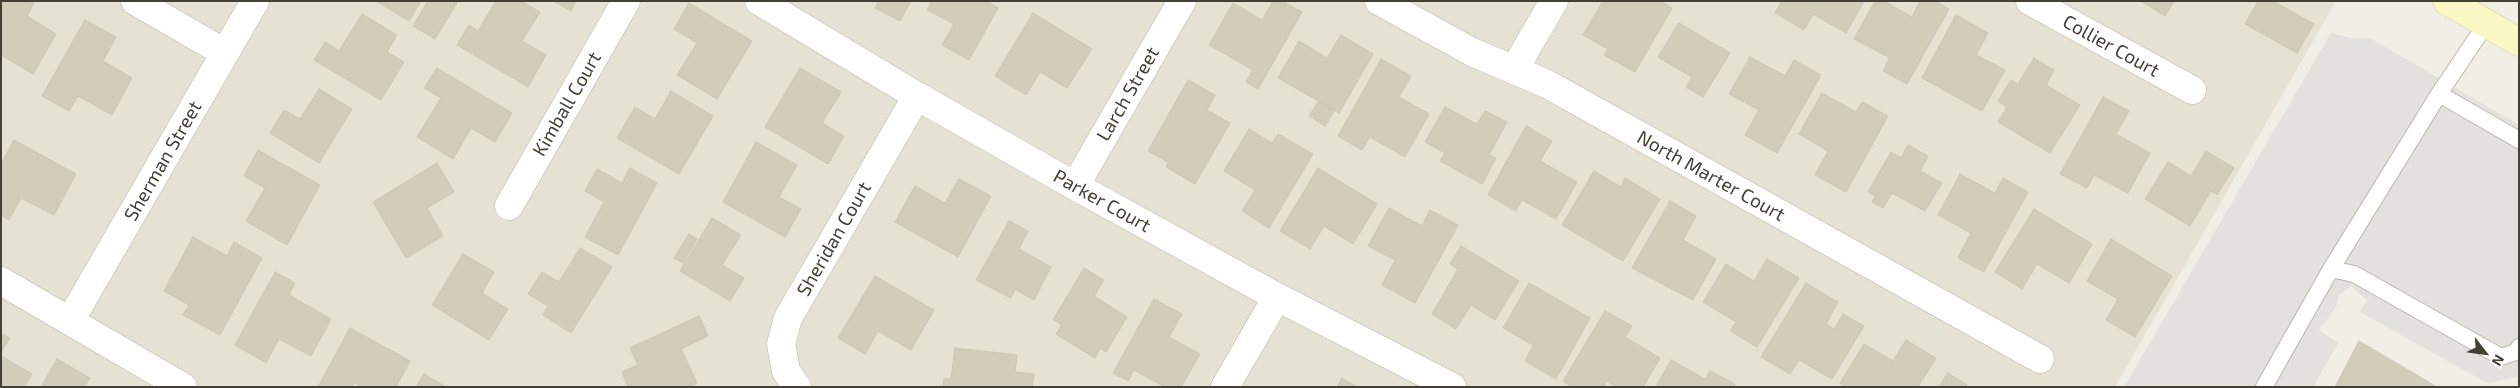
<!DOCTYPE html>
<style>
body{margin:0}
#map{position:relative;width:2520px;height:388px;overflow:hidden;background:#f1efe5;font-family:"Exo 2",sans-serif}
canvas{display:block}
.frame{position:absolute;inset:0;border:2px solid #434035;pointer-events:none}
.north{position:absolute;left:2460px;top:328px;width:50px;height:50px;-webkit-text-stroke:4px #fff;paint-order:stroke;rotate:120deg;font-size:14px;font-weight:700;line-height:20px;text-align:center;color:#434035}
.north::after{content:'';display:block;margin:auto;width:18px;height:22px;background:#434035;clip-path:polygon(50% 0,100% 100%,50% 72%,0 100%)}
</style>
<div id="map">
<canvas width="2520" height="388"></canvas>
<div class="frame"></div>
<div class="north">N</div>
</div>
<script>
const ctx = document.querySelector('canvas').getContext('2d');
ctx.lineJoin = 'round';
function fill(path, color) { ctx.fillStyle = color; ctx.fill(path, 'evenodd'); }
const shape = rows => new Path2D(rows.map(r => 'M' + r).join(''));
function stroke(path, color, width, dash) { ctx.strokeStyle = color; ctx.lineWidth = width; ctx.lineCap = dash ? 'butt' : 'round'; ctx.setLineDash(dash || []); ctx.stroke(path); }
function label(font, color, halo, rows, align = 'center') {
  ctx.font = font + ' "Exo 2",sans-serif'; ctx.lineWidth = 4.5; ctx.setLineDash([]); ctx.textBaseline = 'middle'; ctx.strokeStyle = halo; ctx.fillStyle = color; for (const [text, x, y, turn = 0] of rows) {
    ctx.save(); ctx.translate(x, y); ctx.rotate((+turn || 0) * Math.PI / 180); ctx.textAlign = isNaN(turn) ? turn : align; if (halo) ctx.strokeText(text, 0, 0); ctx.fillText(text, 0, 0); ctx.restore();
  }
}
const residential = shape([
 [1,1,2336,1,2115,387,1,387]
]);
const parking = shape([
 [2331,33,2350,38,2370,38,2519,125,2519,377,2487,383,2360,312,2367,300,2351,286,2339,295,2336,307,2319,330,2338,343,2313,387,2124,387]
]);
const building = shape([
 [1,1,35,1,27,16,56,34,33,74,1,55,1,1],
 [376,1,421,1,409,21,376,1],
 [428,1,458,1,435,39,413,26,428,1],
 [496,1,521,1,540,12,522,41,546,55,528,87,457,45,469,25,478,31,496,1],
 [553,1,576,1,571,11,553,1],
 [879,1,911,1,900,21,875,8,879,1],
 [932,1,987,1,998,8,969,60,942,45,954,24,927,10,932,1],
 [1273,1,1282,1,1302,12,1258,89,1246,82,1253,70,1209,45,1233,3,1262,20,1273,1],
 [1603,1,1660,1,1672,8,1635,72,1604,55,1608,49,1583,35,1603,1],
 [1782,1,1864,1,1846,33,1813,14,1804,30,1775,13,1782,1],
 [1875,1,1884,1,1912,17,1920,1,1935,1,1949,9,1907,84,1883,71,1890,58,1854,39,1875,1],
 [2141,1,2174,1,2165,16,2141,1],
 [2258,1,2273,1,2314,24,2297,53,2245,24,2258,1],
 [689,3,752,41,717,99,677,75,697,43,674,29,689,3],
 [1033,13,1092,49,1067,88,1040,72,1026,95,995,76,1033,13],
 [362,14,397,35,387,52,404,62,381,100,314,60,325,42,339,51,362,14],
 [1956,15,1988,33,1976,55,2005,70,1982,111,1922,78,1956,15],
 [85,20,116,37,103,61,132,78,112,115,78,96,69,111,42,96,85,20],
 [1679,23,1730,53,1703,97,1686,87,1692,77,1658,57,1679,23],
 [1341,35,1373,54,1339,113,1278,78,1299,41,1327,58,1341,35],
 [1750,57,1785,76,1794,60,1821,75,1777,153,1745,135,1759,110,1729,94,1750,57],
 [2034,58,2054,70,2046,85,2080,105,2050,153,1998,122,2007,107,1998,101,2011,80,2018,84,2034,58],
 [1381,59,1411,76,1399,97,1429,114,1405,157,1370,137,1362,150,1338,136,1381,59],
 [437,68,512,113,495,142,471,128,453,159,417,137,441,98,424,88,437,68],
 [800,68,841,92,822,123,844,136,828,164,765,127,800,68],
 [1188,80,1215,95,1207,110,1230,123,1195,184,1166,167,1168,162,1148,151,1188,80],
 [319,89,352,109,319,163,270,133,284,110,300,119,319,89],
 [671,91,713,116,679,174,617,138,635,107,655,119,671,91],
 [1822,93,1856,112,1862,102,1888,116,1846,192,1815,175,1828,151,1799,134,1822,93],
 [2103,97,2129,111,2116,134,2150,153,2128,193,2094,175,2087,188,2060,174,2103,97],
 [1318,102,1334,111,1325,126,1309,116,1318,102],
 [1445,107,1477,124,1485,111,1507,122,1489,155,1496,158,1482,184,1440,161,1445,153,1425,142,1445,107],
 [1526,126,1552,141,1540,161,1577,182,1556,219,1522,200,1516,211,1488,195,1526,126],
 [1249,129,1272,143,1278,134,1313,154,1269,228,1242,211,1255,190,1224,171,1249,129],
 [14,140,76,174,54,215,21,198,9,220,1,215,1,164,14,140],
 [756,142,797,165,779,197,801,209,785,237,723,202,756,142],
 [1908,145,1928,156,1920,171,1942,183,1925,211,1892,193,1883,208,1872,202,1875,196,1868,192,1891,152,1901,158,1908,145],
 [258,150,320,185,287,245,246,221,265,188,244,176,258,150],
 [2206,151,2234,168,2217,195,2211,191,2190,226,2145,199,2168,162,2191,176,2206,151],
 [437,163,454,192,427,208,443,236,406,258,373,202,437,163],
 [630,168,657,183,618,255,585,237,604,202,585,191,597,169,622,183,630,168],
 [1318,168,1377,204,1353,244,1324,226,1310,249,1280,231,1318,168],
 [1594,171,1621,187,1625,178,1660,199,1623,261,1562,225,1594,171],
 [1960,174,1995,193,2003,178,2028,192,1984,272,1958,258,1971,233,1938,215,1960,174],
 [959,179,991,196,958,257,895,222,915,186,945,203,959,179],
 [1670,201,1696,216,1683,240,1716,259,1693,300,1632,268,1670,201],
 [1389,208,1422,226,1430,210,1458,225,1415,303,1382,285,1395,260,1368,246,1389,208],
 [2034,209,2092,244,2069,283,2037,264,2022,289,1995,272,2034,209],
 [712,218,741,235,722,265,744,278,730,301,680,271,712,218],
 [1009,221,1028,231,1019,249,1051,267,1034,300,1015,289,1011,298,976,280,1009,221],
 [689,234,697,239,683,263,674,258,689,234],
 [193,237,227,256,234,242,262,258,220,335,183,315,189,305,164,291,193,237],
 [2111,239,2172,276,2135,337,2106,320,2118,299,2087,281,2111,239],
 [1461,246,1519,281,1495,320,1471,305,1456,329,1432,314,1458,269,1450,264,1461,246],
 [580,248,612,267,571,333,543,315,548,306,528,294,542,272,559,282,580,248],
 [463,254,494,272,482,293,508,309,489,340,432,305,463,254],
 [1767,259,1799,278,1757,347,1730,331,1736,322,1703,302,1726,264,1754,281,1767,259],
 [1084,268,1104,280,1094,296,1127,317,1106,352,1100,348,1095,358,1056,334,1062,325,1053,320,1084,268],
 [275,272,295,283,289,295,331,319,311,356,279,339,266,363,235,345,275,272],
 [875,276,934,310,911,350,878,331,865,354,838,338,875,276],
 [1529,283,1590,318,1556,379,1525,361,1533,345,1503,328,1529,283],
 [1806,283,1838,302,1826,324,1834,329,1843,314,1864,326,1832,379,1799,360,1790,374,1761,357,1806,283],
 [1154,299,1182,314,1169,337,1200,354,1181,387,1165,387,1134,370,1128,381,1113,373,1154,299],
 [1605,311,1632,326,1625,337,1660,358,1643,387,1616,387,1607,381,1604,387,1572,387,1563,381,1605,311],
 [699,316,708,336,681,349,697,383,689,387,628,387,622,372,638,365,630,348,699,316],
 [350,328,410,361,396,387,362,387,354,382,352,387,318,387,350,328],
 [1,333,10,338,1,352,1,333],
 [1906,340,1936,358,1918,387,1845,387,1840,383,1864,344,1893,361,1906,340],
 [2359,341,2437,387,2335,387,2359,341],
 [955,348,1017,355,1015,372,1034,374,1032,387,943,387,944,378,951,379,955,348],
 [1,356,32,374,24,387,1,387,1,356],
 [57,359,90,378,84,387,41,387,57,359],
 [1671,360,1705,379,1710,371,1735,384,1734,387,1656,387,1671,360],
 [1948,373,1967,385,1965,387,1939,387,1948,373],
 [424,374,446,387,416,387,424,374],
 [1342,378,1357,387,1337,387,1342,378]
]);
const service = shape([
 [2439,94,2519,140],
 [2331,269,2354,274,2501,357,2516,352,2519,347],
 [2264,387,2331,269,2439,94,2486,24]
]);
const minor = shape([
 [135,1,225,53],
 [759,1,917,96,1075,186,1277,297,1452,387],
 [1379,1,1472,52,1547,84,2040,359],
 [2030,1,2192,90],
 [1514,70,1554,1],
 [1075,186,1182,1],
 [509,206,626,1],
 [1,281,183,387],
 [70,321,255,1],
 [797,387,786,371,781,344,788,318,917,96],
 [1225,387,1277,297]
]);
const secondary = shape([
 [2447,1,2519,42]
]);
const streetNames = [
 ["Collier Court",2111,46,29],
 ["Larch Street",1128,94,-60],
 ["Kimball Court",567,104,-60],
 ["Sherman Street",163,161,-60],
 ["North Marter Court",1711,176,29],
 ["Parker Court",1102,201,29],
 ["Sheridan Court",834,239,-60]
];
fill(residential, '#e5e2d3');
fill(parking, '#e2e1dd');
fill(building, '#d2cdbb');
stroke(building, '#cdc6ae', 1);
stroke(service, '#bcb8a8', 18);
stroke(minor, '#bcb8a8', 29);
stroke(secondary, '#cfc997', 29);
stroke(service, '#fff', 16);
stroke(minor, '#fff', 28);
stroke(secondary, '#fbf7c4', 28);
label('19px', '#434035', '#fff', streetNames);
</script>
